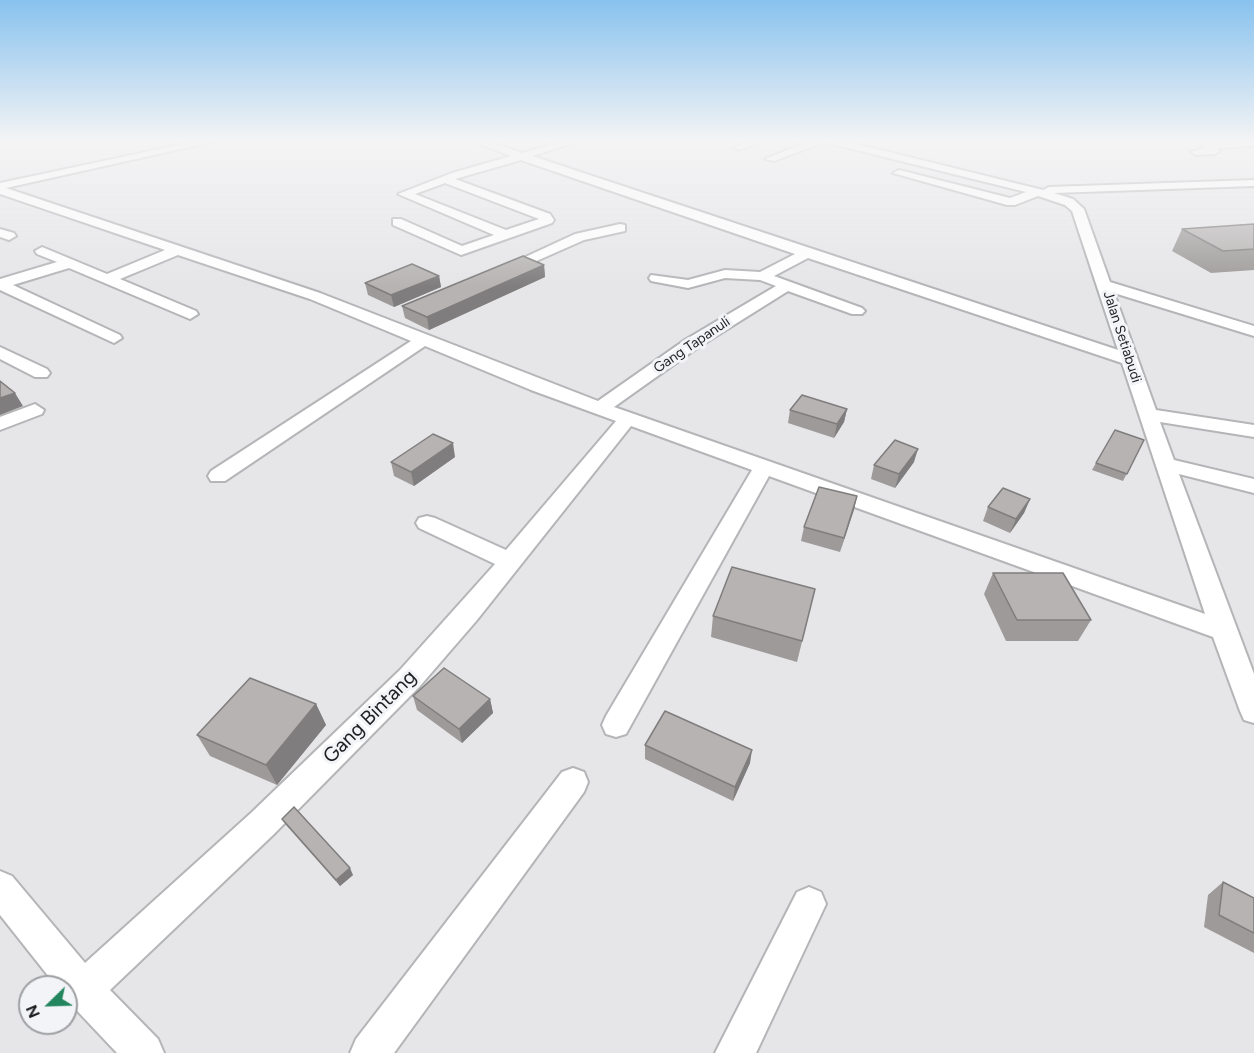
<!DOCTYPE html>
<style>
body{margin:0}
#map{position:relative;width:1254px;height:1053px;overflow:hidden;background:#e6e6e9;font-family:Figtree,sans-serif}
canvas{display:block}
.north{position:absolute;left:18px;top:975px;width:60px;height:60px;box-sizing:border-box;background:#f3f4f7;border:2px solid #9e9fa1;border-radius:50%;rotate:247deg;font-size:16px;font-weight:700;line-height:24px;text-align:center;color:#1f1f20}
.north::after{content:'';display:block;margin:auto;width:21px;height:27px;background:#22855e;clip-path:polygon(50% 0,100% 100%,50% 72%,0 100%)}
</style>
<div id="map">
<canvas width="1254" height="1053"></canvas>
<div class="north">N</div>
</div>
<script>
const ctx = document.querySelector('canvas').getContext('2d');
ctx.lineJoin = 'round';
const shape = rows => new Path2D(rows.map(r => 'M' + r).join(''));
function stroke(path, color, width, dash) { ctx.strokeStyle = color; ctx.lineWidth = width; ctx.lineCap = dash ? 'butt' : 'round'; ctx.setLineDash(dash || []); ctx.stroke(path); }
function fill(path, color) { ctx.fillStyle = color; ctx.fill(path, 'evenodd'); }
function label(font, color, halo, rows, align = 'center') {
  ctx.font = font + ' Figtree,sans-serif'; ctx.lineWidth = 6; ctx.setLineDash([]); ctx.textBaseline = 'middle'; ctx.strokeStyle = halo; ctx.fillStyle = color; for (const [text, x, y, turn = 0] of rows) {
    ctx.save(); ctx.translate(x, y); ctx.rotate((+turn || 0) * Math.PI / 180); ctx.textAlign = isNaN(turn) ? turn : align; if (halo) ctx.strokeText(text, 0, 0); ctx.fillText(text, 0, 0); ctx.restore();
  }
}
const minor = shape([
 [202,140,221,140,6,188,320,293,598,401,685,340,776,286,760,280,725,278,688,288,651,281,649,278,651,275,688,280,725,270,760,272,795,254,521,160,455,179,550,214,554,220,552,223,461,255,393,225,393,219,401,219,462,246,494,235,398,194,452,173,511,156,469,140,484,140,522,153,567,140,583,140,532,156,1118,350,1072,211,1065,205,1038,196,1015,205,1007,205,893,173,899,170,1010,198,1026,192,824,142,774,161,765,159,812,140,840,140,1043,190,1049,187,1254,180,1254,186,1054,193,1073,199,1084,209,1110,282,1254,326,1254,336,1114,293,1156,410,1254,425,1254,437,1160,422,1174,460,1254,479,1254,493,1179,474,1254,674,1254,723,1244,720,1240,711,1213,637,769,476,626,734,616,737,606,734,602,725,606,716,752,470,631,426,477,620,420,686,273,835,110,990,158,1039,164,1053,117,1053,66,999,66,987,57,987,0,915,0,871,12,876,85,963,251,813,400,670,495,564,419,528,416,523,419,518,427,516,435,518,506,550,616,421,531,390,425,346,225,481,211,481,208,476,211,471,411,341,310,299,178,255,120,279,196,311,198,314,190,319,69,268,13,285,120,335,122,338,114,343,0,290,0,279,57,262,37,254,35,251,42,247,107,274,165,250,0,194,0,183,202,140],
 [445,183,539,219,506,230,415,194,445,183],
 [808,258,1122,363,1205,614,614,407,697,348,788,291,852,314,862,314,865,311,862,308,774,276,808,258],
 [749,140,764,140,739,150,734,147,749,140],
 [1254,140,1254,146,1217,148,1220,151,1215,154,1196,155,1191,152,1204,148,1203,144,1210,142,1254,140],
 [620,224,625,225,625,231,584,240,507,274,497,274,495,271,575,234,620,224],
 [0,229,14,233,16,236,9,240,0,237,0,229],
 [0,347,47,369,50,373,47,377,35,377,0,359,0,347],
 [35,404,44,410,42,414,0,430,0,417,35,404],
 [573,768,584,772,588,782,584,792,394,1053,350,1053,356,1039,562,772,573,768],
 [809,887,821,892,826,904,756,1053,715,1053,797,892,809,887]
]);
const wall = shape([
 [1254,224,1254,270,1211,273,1172,251,1182,229],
 [544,265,545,277,429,330,405,318,402,306],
 [439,276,441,287,394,307,368,295,365,283],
 [847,409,844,422,834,438,788,423,790,410],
 [1144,440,1123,481,1092,470,1096,463],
 [455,457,414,486,394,476,391,462],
 [914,462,895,488,871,479,874,465],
 [857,496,840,552,801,541,804,527],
 [1030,499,1024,513,1010,533,983,521,988,507],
 [993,573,1091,620,1078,641,1006,641,984,594],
 [815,589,797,662,711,637,713,616],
 [413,696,490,699,493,713,462,743,417,710],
 [316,704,326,725,277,785,210,756,197,735],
 [645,745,750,763,733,801,645,759],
 [282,819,353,875,340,886,286,825],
 [1223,882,1254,898,1254,953,1204,927,1208,895]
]);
const shadedWall = shape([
 [544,265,545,277,429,330,427,317],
 [439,276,441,287,394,307,391,295],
 [15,393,23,406,0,415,0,398],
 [847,409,844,422,834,438,837,424],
 [453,443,455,457,414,486,411,472],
 [918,449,914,462,895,488,899,474],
 [857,496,854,510,840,552,844,538],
 [1030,499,1024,513,1010,533,1016,519],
 [490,699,493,713,462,743,459,729],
 [316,704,326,725,277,785,266,765],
 [752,750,750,763,733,801,735,787],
 [350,868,353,875,340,886,336,880]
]);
const building = shape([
 [1254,224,1254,249,1223,251,1182,229,1254,224],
 [523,256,544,265,427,317,402,306,523,256],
 [412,264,439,276,391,295,365,283,412,264],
 [0,381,15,393,0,398,0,381],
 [802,395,847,409,837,424,790,410,802,395],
 [1115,430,1144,440,1127,474,1096,463,1115,430],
 [433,434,453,443,411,472,391,462,433,434],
 [895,440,918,449,899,474,874,465,895,440],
 [819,487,857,496,844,538,804,527,819,487],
 [1003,488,1030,499,1016,519,988,507,1003,488],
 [732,567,815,589,802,641,713,616,732,567],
 [993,573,1063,573,1091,620,1017,620,993,573],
 [444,668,490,699,459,729,413,696,444,668],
 [250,678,316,704,266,765,197,735,250,678],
 [665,711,752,750,735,787,645,745,665,711],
 [294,807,350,868,336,880,282,819,294,807],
 [1223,882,1254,898,1254,933,1219,915,1223,882]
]);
const farStreetnames = [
 ["Jalan Setiabudi",1122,337,72],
 ["Gang Tapanuli",692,345,-34]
];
const nearStreetnames = [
 ["Gang Bintang",370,717,-45]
];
stroke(minor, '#b4b5b7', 4);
fill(minor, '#fff');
fill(wall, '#9d9a99');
fill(shadedWall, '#7f7d7d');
fill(building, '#b6b3b2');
stroke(building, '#7f7d7d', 1.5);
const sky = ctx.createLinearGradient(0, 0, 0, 287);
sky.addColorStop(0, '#88c2ee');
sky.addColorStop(0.49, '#f4f4f5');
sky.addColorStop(1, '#f4f4f500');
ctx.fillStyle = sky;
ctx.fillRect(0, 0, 1254, 287);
label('14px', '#1f1f20', '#f3f4f7', farStreetnames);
label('20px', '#1f1f20', '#f3f4f7', nearStreetnames);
</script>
